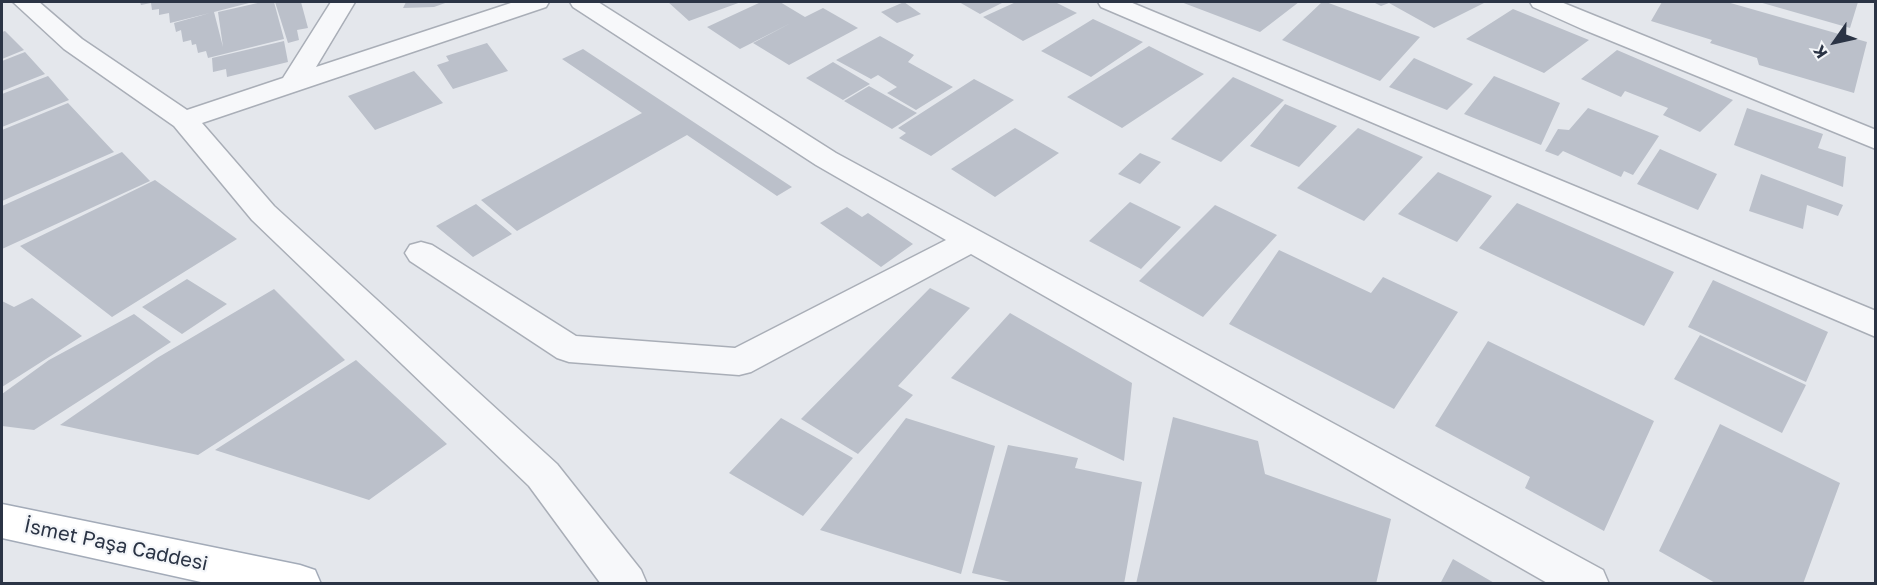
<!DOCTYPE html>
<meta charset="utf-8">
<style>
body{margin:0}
#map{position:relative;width:1877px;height:585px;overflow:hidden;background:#e4e7ec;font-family:"Golos Text",sans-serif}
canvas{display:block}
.frame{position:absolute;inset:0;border:3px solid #2b3445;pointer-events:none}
.north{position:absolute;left:1805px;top:12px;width:60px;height:60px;-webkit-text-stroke:4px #f4f6f9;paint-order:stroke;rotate:236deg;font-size:16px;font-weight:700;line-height:24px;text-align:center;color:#2b3445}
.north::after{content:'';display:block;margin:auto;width:21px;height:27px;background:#2b3445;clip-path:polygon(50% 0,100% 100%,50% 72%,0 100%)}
</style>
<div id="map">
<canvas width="1877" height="585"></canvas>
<div class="frame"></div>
<div class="north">K</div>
</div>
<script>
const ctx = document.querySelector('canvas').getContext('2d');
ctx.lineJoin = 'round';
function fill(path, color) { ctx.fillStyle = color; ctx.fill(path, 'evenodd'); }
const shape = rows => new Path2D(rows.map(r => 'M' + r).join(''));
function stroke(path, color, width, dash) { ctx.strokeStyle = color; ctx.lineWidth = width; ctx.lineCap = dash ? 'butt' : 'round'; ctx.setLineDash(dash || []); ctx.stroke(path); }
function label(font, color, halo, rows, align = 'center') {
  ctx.font = font + ' "Golos Text",sans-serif'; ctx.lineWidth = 4.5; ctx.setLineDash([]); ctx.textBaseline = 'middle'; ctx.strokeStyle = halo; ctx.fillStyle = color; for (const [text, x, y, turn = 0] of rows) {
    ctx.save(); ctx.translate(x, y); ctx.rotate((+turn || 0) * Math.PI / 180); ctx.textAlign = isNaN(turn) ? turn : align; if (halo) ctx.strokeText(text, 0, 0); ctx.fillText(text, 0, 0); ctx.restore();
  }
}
const building = shape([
 [140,2,253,2,214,12,223,47,218,12,262,2,274,2,284,39,208,58,206,51,198,53,196,44,192,45,191,40,183,42,181,30,176,32,174,23,210,13,170,23,169,13,159,15,159,9,152,10,151,3,141,5],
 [275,2,301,2,308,28,297,30,299,40,288,43],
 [406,2,448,2,434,7,403,8],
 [668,2,741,2,689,21],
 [761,2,780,2,805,17,823,8,858,28,789,65,753,43,791,23,740,49,707,27],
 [904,2,921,14,897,23,881,12],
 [959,2,1004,2,980,14],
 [1016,2,1055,2,1077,13,1023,41,983,17],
 [1181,2,1299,2,1260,32],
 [1322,2,1326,2,1420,37,1380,81,1282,40],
 [1373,2,1486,2,1434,28,1389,3,1381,6],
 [1662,2,1727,2,1867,42,1854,93,1759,65,1757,58,1710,43,1712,40,1651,21],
 [1759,2,1858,2,1850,28],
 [1513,9,1589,40,1544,73,1466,39],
 [1093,19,1143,42,1091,77,1041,51],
 [5,31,24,50,2,59,2,32],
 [880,36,914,55,908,62,953,87,916,110,887,93,897,87,878,75,871,79,836,60],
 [284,41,288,62,227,77,226,69,213,72,212,58],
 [487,43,508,71,453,89,437,65,449,61,446,56],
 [1149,46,1204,74,1122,128,1067,97],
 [583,49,792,187,777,196,687,135,517,231,481,200,642,113,562,59],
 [1617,50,1733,100,1700,132,1663,115,1668,108,1625,91,1621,97,1581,79],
 [25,52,45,74,2,91,2,61],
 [1414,58,1473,84,1447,110,1389,87],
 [833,62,870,84,843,100,806,78],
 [414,71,443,103,375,130,348,96],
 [48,76,69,100,2,127,2,94],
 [1494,76,1560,103,1541,145,1464,114],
 [1233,77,1284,100,1221,162,1171,139],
 [974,79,1014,100,931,156,899,138,906,133,898,128],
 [869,86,917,113,892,129,844,101],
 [68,103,114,152,2,201,2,130],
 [1285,104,1337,126,1299,167,1250,146],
 [1588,108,1659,136,1633,175,1624,171,1621,177,1563,151,1558,156,1545,151,1558,129,1569,130],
 [1747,108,1823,134,1818,148,1846,157,1843,187,1734,145],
 [1015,128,1059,153,995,197,951,169],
 [1358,128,1423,157,1364,221,1297,188],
 [1660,149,1717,174,1698,210,1637,184],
 [122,152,150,181,2,249,2,206],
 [1140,153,1161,162,1140,184,1118,174],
 [1438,172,1492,196,1457,242,1398,214],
 [1761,174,1843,205,1838,216,1807,205,1803,229,1749,211],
 [155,180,237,239,112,317,20,246],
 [1130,202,1181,227,1141,269,1089,241],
 [1517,203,1674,272,1644,326,1479,248],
 [476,204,512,234,473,257,436,226],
 [1215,205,1277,235,1203,317,1139,281],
 [847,207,862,217,868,213,913,244,881,267,820,223],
 [1279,250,1371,293,1383,277,1458,312,1394,409,1229,324],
 [187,279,227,304,182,334,142,307],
 [1713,280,1828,332,1806,382,1688,327],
 [930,288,970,308,898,386,913,395,858,454,801,419],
 [274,289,345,360,198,455,60,425,157,358],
 [32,298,82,336,2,387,2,301,14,307],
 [1010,313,1132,383,1124,461,951,378],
 [134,314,171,342,34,430,2,426,2,394,49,360],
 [1700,335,1806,385,1782,433,1674,379],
 [1488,341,1654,421,1604,531,1525,488,1530,477,1435,426],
 [356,360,447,444,369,500,215,450],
 [1173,417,1258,441,1265,474,1391,519,1376,584,1136,584],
 [781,418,853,458,803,516,729,473],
 [906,418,995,446,961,574,820,530],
 [1720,424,1840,483,1803,584,1717,584,1659,551],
 [1008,445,1078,458,1075,468,1142,482,1124,584,1019,584,972,573],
 [1453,559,1496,584,1440,584]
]);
const minor = shape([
 [13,2,39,2,82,39,187,110,283,78,331,2,355,2,316,67,514,2,549,2,546,7,202,123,274,206,557,464,641,570,647,584,601,584,529,486,252,220,174,126,64,49,13,2],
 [570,2,598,2,836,153,1603,570,1609,584,1549,584,971,254,751,372,739,375,569,362,557,358,410,261,405,253,410,245,421,242,432,245,576,336,735,348,946,240,816,165,573,7,570,2],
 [1098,2,1130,2,1876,311,1876,337,1101,7,1098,2],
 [1530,2,1561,2,1876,130,1876,149,1582,29,1533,7,1530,2]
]);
const major = shape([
 [2,504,300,565,315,570,321,584,210,584,2,538,2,504]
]);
const nearStreetnames = [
 ["İsmet Paşa Caddesi",116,545,12]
];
fill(building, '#bbc0ca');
stroke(minor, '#a9aeb7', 3);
stroke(major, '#a3abb8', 3);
fill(minor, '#f7f8fa');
fill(major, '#fff');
label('20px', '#2b3445', '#f4f6f9', nearStreetnames);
</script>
